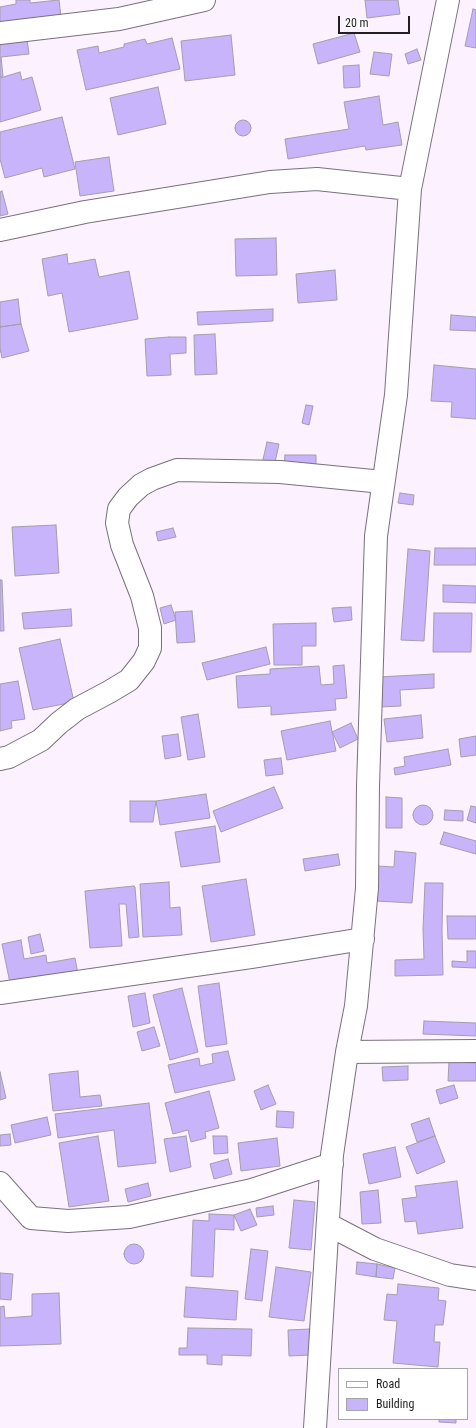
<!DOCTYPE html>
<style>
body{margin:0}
#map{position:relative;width:476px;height:1428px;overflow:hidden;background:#fcf1ff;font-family:"Roboto Condensed",sans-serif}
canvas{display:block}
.legend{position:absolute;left:338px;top:1368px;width:130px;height:52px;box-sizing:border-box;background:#fff;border:1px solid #a6a5a7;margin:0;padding:5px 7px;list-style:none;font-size:12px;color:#211d22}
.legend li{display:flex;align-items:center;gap:8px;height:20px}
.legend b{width:20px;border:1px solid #a6a5a7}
.scale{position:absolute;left:338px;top:16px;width:72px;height:18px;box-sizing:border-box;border:2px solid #211d22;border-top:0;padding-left:5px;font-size:12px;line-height:14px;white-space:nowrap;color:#211d22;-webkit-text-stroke:3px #fff;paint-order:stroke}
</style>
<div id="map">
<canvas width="476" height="1428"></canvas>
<ul class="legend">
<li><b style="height:5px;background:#fff"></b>Road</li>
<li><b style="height:11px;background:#c8b4fb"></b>Building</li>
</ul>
<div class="scale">20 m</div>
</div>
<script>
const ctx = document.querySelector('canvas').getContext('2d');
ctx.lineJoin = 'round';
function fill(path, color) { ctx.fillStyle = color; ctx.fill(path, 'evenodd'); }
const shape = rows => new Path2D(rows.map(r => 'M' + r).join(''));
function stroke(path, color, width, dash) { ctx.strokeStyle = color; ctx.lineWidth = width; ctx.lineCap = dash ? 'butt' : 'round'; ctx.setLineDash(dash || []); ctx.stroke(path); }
const building = shape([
 [16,0,30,0,30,3,59,0,61,17,0,25,0,7,16,4,16,0],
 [365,0,398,0,400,14,367,18,365,0],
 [473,9,476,10,476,48,465,46,473,9],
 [354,33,360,52,318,64,313,44,354,33],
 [231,35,235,75,185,81,181,41,231,35],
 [172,38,180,69,86,90,77,50,98,46,99,53,124,47,124,44,145,39,147,44,172,38],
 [27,39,29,54,1,57,3,76,0,77,0,42,27,39],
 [417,49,421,60,408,64,405,54,417,49],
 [374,52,392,54,389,76,370,74,374,52],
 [359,65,360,87,344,88,343,66,359,65],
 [20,72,22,80,32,77,41,110,0,122,0,78,20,72],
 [158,87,166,124,118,135,110,98,158,87],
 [379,96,383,125,398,122,402,145,366,150,365,146,288,159,285,139,349,129,344,102,379,96],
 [62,117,75,169,44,177,42,168,5,178,0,159,0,132,62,117],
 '235 128a8 8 0 1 1 16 0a8 8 0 1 1-16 0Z',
 [109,157,114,191,80,196,75,162,109,157],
 [2,191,8,214,0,216,0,192,2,191],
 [276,238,277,275,236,276,235,239,276,238],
 [67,254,68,264,95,259,99,277,129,271,138,319,69,332,62,293,48,296,42,259,67,254],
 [335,270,337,300,298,303,296,274,335,270],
 [18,299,21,324,0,327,0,302,18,299],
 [273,309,273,321,198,325,197,312,273,309],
 [451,315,476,317,476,331,450,330,451,315],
 [21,324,29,351,2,358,0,348,0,327,21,324],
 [215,334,217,374,195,375,194,335,215,334],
 [169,337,186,337,186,353,170,354,171,375,147,376,145,339,169,337],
 [434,365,476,369,476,419,451,417,452,402,431,401,434,365],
 [306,405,313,406,309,425,302,423,306,405],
 [267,442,279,444,274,467,262,464,267,442],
 [285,455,316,455,316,468,284,468,285,455],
 [400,493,414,495,413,505,398,503,400,493],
 [56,525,59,573,15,576,12,527,56,525],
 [173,528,176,537,158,541,156,532,173,528],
 [435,548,476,548,476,565,434,565,435,548],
 [408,549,430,551,424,641,401,640,408,549],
 [0,580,2,580,4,631,0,631,0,580],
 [443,585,476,586,476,603,443,602,443,585],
 [171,605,176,620,164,624,160,608,171,605],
 [351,607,352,620,334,622,332,608,351,607],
 [71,609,72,626,24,629,22,613,71,609],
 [192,611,195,642,177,643,175,612,192,611],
 [434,613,472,613,471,652,433,652,434,613],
 [316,623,316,646,302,646,302,665,274,665,273,624,316,623],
 [60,639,74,702,33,710,19,648,60,639],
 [266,647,270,664,207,680,202,663,266,647],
 [344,665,347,698,335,699,336,710,271,715,271,706,238,708,236,676,270,674,270,669,319,666,321,685,334,684,333,666,344,665],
 [434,674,434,688,400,690,401,706,380,707,378,677,434,674],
 [18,681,25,719,11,721,12,728,0,731,0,684,18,681],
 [198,714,205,757,188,760,181,717,198,714],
 [421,715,423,738,387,742,384,719,421,715],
 [330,721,336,751,287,760,281,731,330,721],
 [351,723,358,739,340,748,332,732,351,723],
 [178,734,181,756,165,759,162,736,178,734],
 [476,736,476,755,461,757,459,739,476,736],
 [448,749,451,765,395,775,394,768,405,766,404,757,448,749],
 [281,758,283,774,266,776,264,760,281,758],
 [274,787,283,808,221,832,213,811,274,787],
 [206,794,210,818,160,825,156,801,206,794],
 [386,797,402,798,402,828,386,828,386,797],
 [130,801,156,801,153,822,130,822,130,801],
 '413 815a10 10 0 1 1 20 0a10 10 0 1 1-20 0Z',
 [471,806,476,807,476,823,467,820,471,806],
 [445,810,463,811,463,821,444,820,445,810],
 [215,826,220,862,181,867,175,832,215,826],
 [444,832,476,841,476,854,440,844,444,832],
 [395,851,416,853,412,903,376,901,378,866,394,867,395,851],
 [338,854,340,865,305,871,303,859,338,854],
 [246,879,255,935,211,942,202,886,246,879],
 [169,882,170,908,180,907,182,935,143,937,140,884,169,882],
 [425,883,443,883,442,929,443,975,395,976,395,960,424,959,423,929,425,883],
 [134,886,135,887,139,937,129,938,126,904,119,904,122,946,90,948,85,891,134,886],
 [447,916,476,916,476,939,448,939,447,916],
 [40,934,44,951,31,954,28,937,40,934],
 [21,940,24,959,46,955,47,963,75,958,79,979,10,983,2,944,21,940],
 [467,951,476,951,476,968,452,967,452,961,467,962,467,951],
 [219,983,227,1044,206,1047,198,986,219,983],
 [182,988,198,1052,170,1060,153,995,182,988],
 [145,993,150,1023,133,1027,128,996,145,993],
 [424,1021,476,1023,476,1036,423,1034,424,1021],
 [154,1027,160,1046,142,1051,137,1032,154,1027],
 [228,1051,235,1080,175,1093,168,1065,199,1058,200,1066,213,1063,212,1054,228,1051],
 [449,1062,476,1063,476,1081,448,1081,449,1062],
 [408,1066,408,1080,383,1081,382,1067,408,1066],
 [78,1071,80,1097,100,1095,102,1106,53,1111,49,1074,78,1071],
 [0,1072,6,1098,0,1100,0,1072],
 [268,1085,276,1104,261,1110,254,1091,268,1085],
 [454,1085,458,1098,440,1104,436,1090,454,1085],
 [209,1091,219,1128,205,1132,206,1138,191,1142,188,1130,173,1134,165,1103,209,1091],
 [149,1103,156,1163,118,1167,114,1130,58,1138,55,1114,149,1103],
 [277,1111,294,1112,293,1128,276,1127,277,1111],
 [47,1117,51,1135,15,1143,11,1125,47,1117],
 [429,1118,435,1136,417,1142,411,1124,429,1118],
 [10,1134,11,1145,0,1146,0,1135,10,1134],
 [98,1136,109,1201,69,1207,59,1143,98,1136],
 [186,1136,191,1167,170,1172,164,1139,186,1136],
 [213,1136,227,1136,228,1153,214,1154,213,1136],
 [435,1136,445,1162,417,1174,406,1147,435,1136],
 [277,1138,280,1166,241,1171,238,1143,277,1138],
 [395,1147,401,1177,369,1184,363,1154,395,1147],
 [228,1159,232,1174,214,1179,210,1164,228,1159],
 [457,1181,463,1228,418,1234,416,1221,405,1222,402,1199,417,1197,415,1186,457,1181],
 [148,1183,151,1196,128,1202,125,1189,148,1183],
 [378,1190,381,1223,362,1224,360,1192,378,1190],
 [294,1200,315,1202,311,1250,289,1248,294,1200],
 [273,1206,274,1215,257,1217,256,1208,273,1206],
 [250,1209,257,1225,241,1231,234,1215,250,1209],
 [209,1214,234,1215,234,1230,215,1229,213,1277,191,1276,193,1220,209,1221,209,1214],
 '124 1254a10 10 0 1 1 20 0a10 10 0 1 1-20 0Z',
 [251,1249,268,1251,262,1301,245,1299,251,1249],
 [357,1262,377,1264,376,1277,356,1274,357,1262],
 [377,1264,395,1268,393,1279,376,1277,377,1264],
 [276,1267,311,1272,304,1321,269,1317,276,1267],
 [0,1273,13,1274,11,1300,0,1299,0,1273],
 [398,1284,439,1288,438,1300,446,1301,443,1325,435,1325,434,1342,440,1342,438,1367,393,1363,397,1321,384,1320,387,1294,397,1295,398,1284],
 [186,1287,238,1291,236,1320,184,1317,186,1287],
 [59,1293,61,1344,0,1346,0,1307,4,1306,5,1318,32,1316,32,1294,59,1293],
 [188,1328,252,1329,251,1356,222,1355,222,1365,207,1364,207,1355,179,1355,179,1348,187,1348,188,1328],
 [310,1329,310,1355,289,1356,288,1330,310,1329],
 [439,1419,456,1419,456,1423,439,1422,439,1419]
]);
const minor = shape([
 [448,0,410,189,396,395,376,536,368,786,367,888,356,1006,347,1052,476,1051],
 [0,33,119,19,204,0],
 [0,230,85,212,270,182,317,179,410,189],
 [0,759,9,757,41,740,59,723,77,709,109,692,129,680,144,661,150,648,150,628,142,596,122,545,117,523,119,509,128,497,141,485,152,479,177,470,280,472,383,482],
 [0,993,251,957,363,939],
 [0,1183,31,1218,68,1221,129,1217,252,1190,332,1164],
 [329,1225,375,1249,450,1275,476,1279],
 [315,1428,332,1155,347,1052]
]);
fill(building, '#c8b4fb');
stroke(building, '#a29ead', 1);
stroke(minor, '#7a707c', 24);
stroke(minor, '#fff', 22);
</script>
